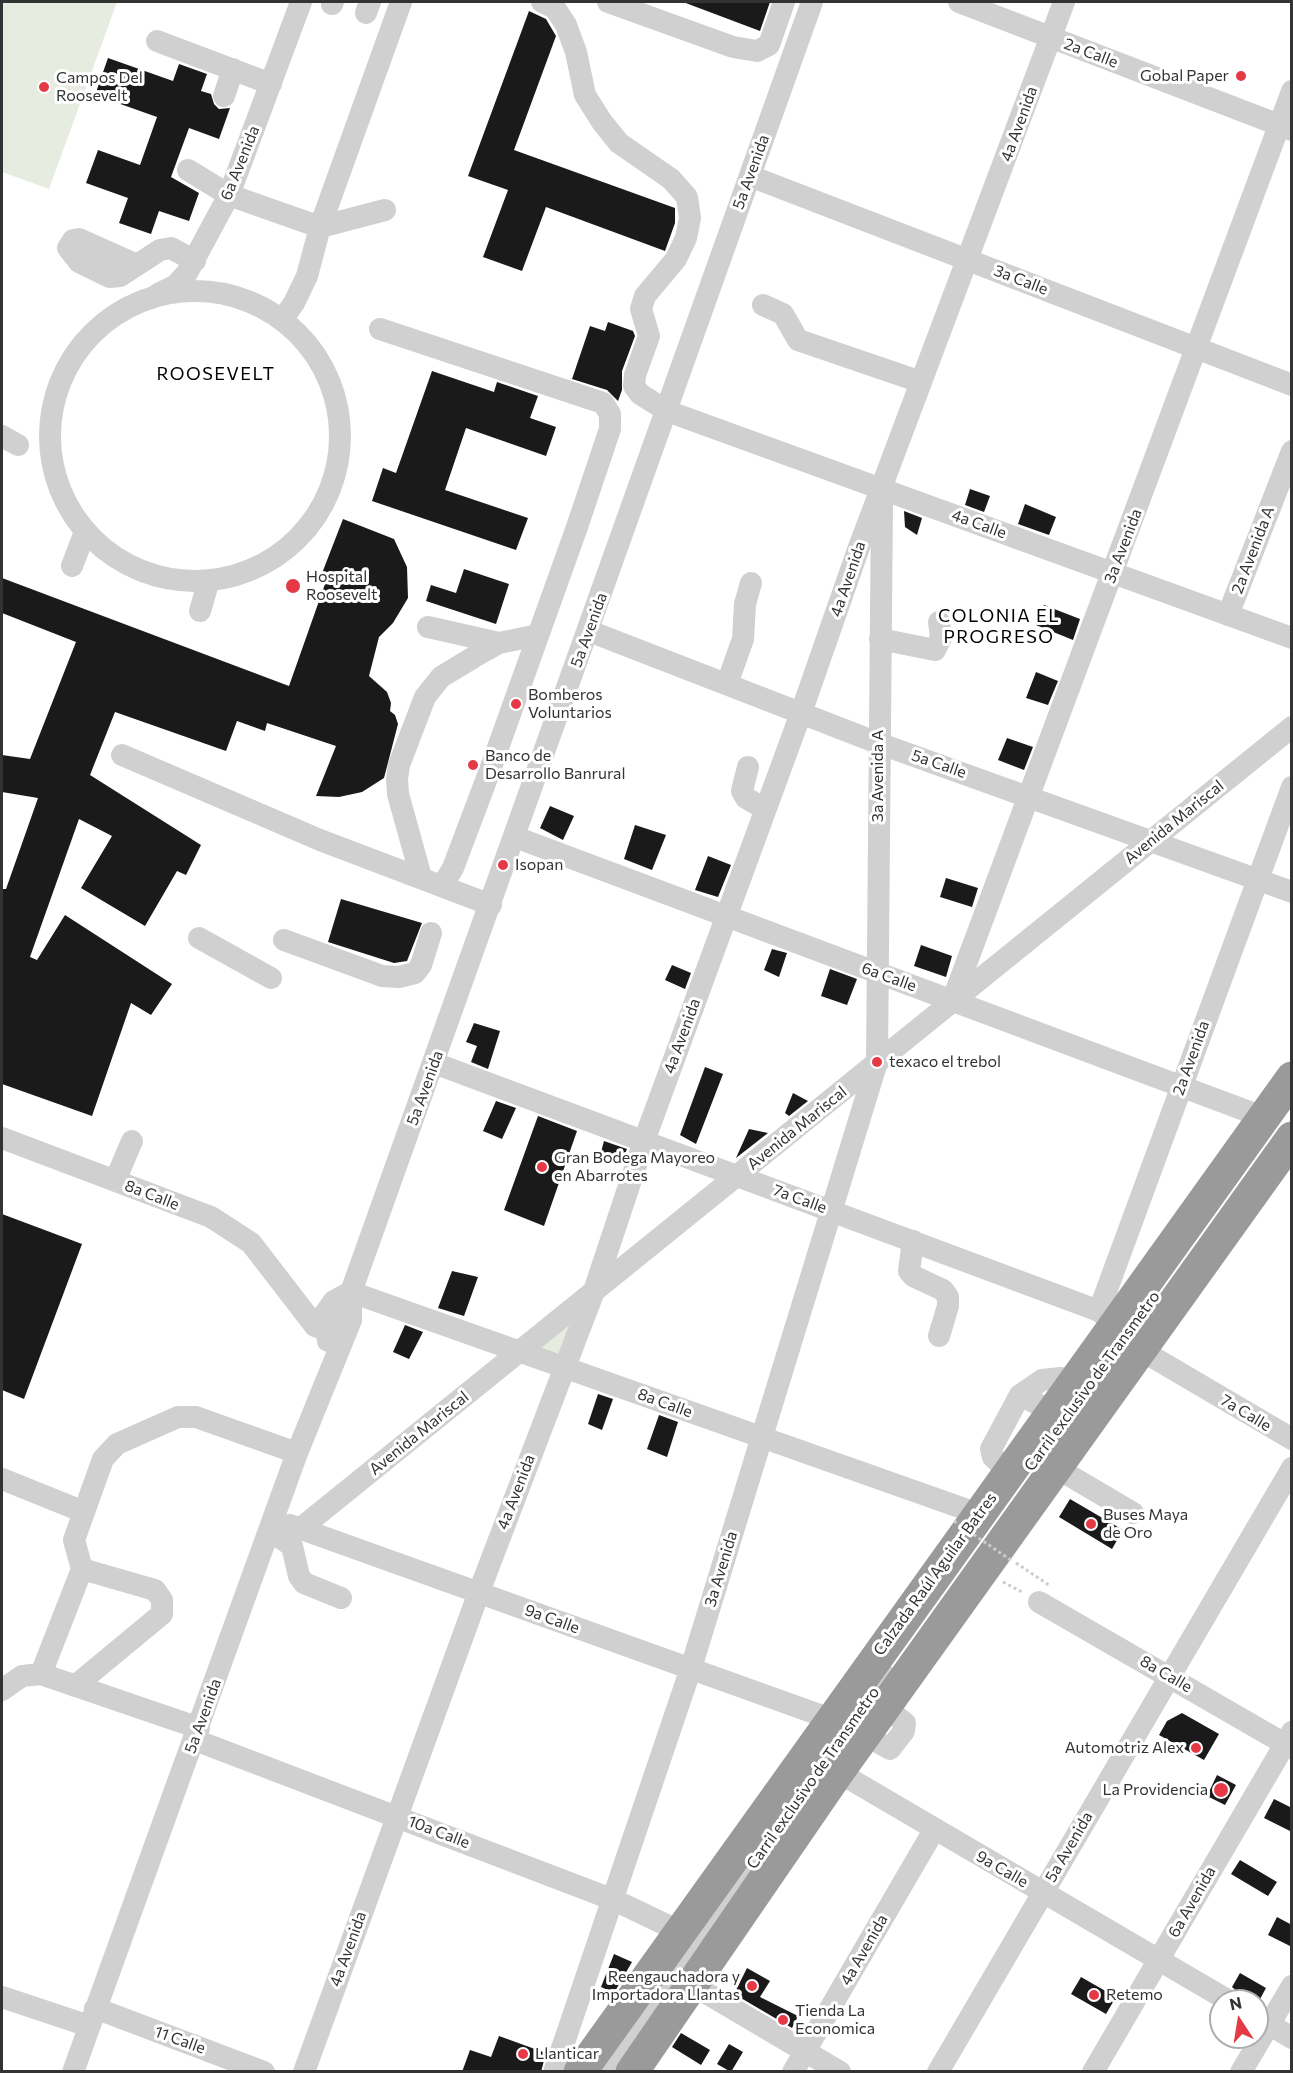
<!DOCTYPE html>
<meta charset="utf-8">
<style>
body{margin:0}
#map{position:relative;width:1293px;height:2073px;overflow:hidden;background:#fff;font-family:Commissioner,sans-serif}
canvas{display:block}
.frame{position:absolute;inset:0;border:3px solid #333;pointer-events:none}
.north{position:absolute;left:1209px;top:1989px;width:60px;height:60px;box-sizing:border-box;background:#fff;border:2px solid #adadad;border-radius:50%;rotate:348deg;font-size:16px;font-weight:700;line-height:24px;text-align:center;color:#333}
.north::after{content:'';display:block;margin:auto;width:21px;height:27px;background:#e63946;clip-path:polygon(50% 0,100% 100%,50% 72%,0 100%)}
</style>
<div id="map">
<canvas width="1293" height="2073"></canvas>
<div class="frame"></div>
<div class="north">N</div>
</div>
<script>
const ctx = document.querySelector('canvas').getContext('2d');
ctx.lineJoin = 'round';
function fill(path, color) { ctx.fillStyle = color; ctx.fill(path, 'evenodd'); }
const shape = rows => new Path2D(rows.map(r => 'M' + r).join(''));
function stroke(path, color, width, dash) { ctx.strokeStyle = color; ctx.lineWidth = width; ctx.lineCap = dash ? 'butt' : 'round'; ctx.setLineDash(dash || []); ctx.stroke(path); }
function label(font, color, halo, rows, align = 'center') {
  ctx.font = font + ' Commissioner,sans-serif'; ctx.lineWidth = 6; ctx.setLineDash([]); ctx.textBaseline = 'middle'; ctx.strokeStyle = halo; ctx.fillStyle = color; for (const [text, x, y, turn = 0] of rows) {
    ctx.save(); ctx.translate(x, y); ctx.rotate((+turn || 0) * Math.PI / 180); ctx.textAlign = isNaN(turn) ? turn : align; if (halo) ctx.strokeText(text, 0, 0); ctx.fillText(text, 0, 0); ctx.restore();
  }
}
const green = shape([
 [2,2,117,2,49,189,2,172],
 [576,1304,561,1362,524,1347]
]);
const building = shape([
 [683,2,770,2,760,31],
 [529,11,546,19,556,36,514,150,675,208,675,223,665,251,546,207,522,271,483,257,508,190,468,176],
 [108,58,173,81,179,64,207,74,201,91,211,94,214,104,219,109,230,108,219,139,189,128,171,177,199,193,189,221,159,211,151,234,119,223,128,198,86,183,98,150,140,165,157,117,95,95],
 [608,322,633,331,635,336,622,371,622,390,618,401,607,390,572,379,590,326,605,331],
 [432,371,494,392,497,382,538,396,530,418,556,427,546,456,466,428,445,490,528,518,516,550,372,501,383,468,396,473],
 [970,489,990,496,984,512,965,505],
 [1025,504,1056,517,1049,535,1018,524],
 [904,511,922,518,917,535,905,527],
 [343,519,394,539,407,567,408,598,393,623,379,637,369,676,387,692,391,703,390,711,395,715,398,724,384,778,362,792,339,797,316,796,336,746,267,723,265,731,237,721,226,751,115,712,90,775,201,845,186,875,177,871,145,926,81,888,112,836,79,819,30,957,37,960,65,915,172,984,151,1015,131,1003,92,1116,2,1084,2,889,6,889,38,798,2,792,2,755,30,759,76,642,2,613,2,578,289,686,325,584,319,581],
 [464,569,509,584,496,624,426,601,431,585,456,593],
 [1044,605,1080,619,1073,640,1036,625],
 [1036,672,1058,681,1048,705,1026,698],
 [1007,738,1033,747,1024,770,998,760],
 [550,806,574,816,563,840,540,828],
 [635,825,666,835,652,870,624,859],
 [708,856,731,865,718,897,695,890],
 [946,878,978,888,972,907,940,897],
 [341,899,422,923,407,961,394,963,328,942],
 [921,945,952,956,946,977,914,966],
 [772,949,787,953,779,977,764,970],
 [672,965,691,973,685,989,665,980],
 [830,969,857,979,847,1005,821,996],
 [474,1023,500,1031,488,1069,471,1062,477,1046,466,1042],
 [705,1067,723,1074,696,1144,680,1135],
 [793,1093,808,1101,789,1116,785,1113],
 [496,1101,516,1108,502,1139,483,1131],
 [538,1116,577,1131,544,1226,504,1210],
 [749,1129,768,1133,736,1158],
 [604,1141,627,1149,623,1159,601,1152],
 [2,1214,82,1244,24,1399,2,1390],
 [452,1271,478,1277,464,1316,438,1308],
 [405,1325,423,1332,409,1359,393,1352],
 [598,1394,613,1399,602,1430,588,1424],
 [659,1415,678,1422,667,1457,647,1449],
 [1070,1499,1123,1530,1112,1549,1059,1517],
 [1182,1713,1219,1734,1204,1760,1159,1735,1167,1721],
 [1217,1775,1236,1785,1225,1805,1207,1796],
 [1274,1799,1292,1808,1292,1832,1264,1818],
 [1240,1860,1277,1882,1268,1896,1231,1874],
 [1277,1917,1292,1925,1292,1947,1268,1935],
 [614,1954,632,1962,614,1993,601,1987],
 [747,1968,770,1981,760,1997,798,2016,792,2028,734,1994],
 [1240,1973,1266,1988,1259,2001,1242,2001,1240,1994,1232,1987],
 [1081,1977,1116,1997,1106,2014,1071,1994],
 [681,2033,710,2050,701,2065,672,2047],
 [499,2036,546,2053,541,2072,462,2072,470,2050,491,2057],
 [729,2044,743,2052,731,2072,717,2064]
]);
const path = shape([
 [1016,1563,1049,1585],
 [1003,1582,1024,1593]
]);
const minor = shape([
 [542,2,555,8,566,25,576,52,585,95,602,122,619,143,671,179,687,197,690,218,686,238,676,259,645,296,641,309,649,336,635,375,634,386,640,394,667,411,1292,638],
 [608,2,733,47,757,51,769,45,784,2],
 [959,2,1292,130],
 [332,4,333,2],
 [366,13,370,2],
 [157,41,271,84],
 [224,96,233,69],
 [188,170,229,195,320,227,385,210],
 [750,176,1292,385],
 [135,264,79,239,73,240,68,248,79,262,110,277,120,276,160,250,171,248,195,261],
 '50 436a145 145 0 1 1 290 0a145 145 0 1 1-290 0Z',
 [158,294,176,285,187,273,229,195,301,2],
 [763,305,783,314,798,340,921,382],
 [282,320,294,303,307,276,320,227,401,2],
 [380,329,603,403,610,414,610,429,577,527,490,770,453,868,442,886],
 [2,436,18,445],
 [72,566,85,532],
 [200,611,209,580],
 [1228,615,1292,451],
 [428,627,499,643],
 [589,631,878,743,1292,892],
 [880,639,935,650,941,638,939,622],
 [727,684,743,639,745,604,751,583],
 [122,755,320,840,491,905],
 [748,767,742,791,746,798,765,809],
 [515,837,1263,1117],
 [421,877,398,794,397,779,399,765,425,697,441,677,474,657,499,643,538,635],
 [199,938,271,978],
 [284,940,382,976,399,977,415,973,421,965,431,933],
 [953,999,1292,91],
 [434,1063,1099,1311,1115,1324],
 [2,1138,211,1217,251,1243,315,1326,324,1329,351,1320],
 [115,1181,132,1141],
 [913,1241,909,1271,913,1276,943,1290,948,1297,948,1306,939,1336],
 [351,1292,979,1514],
 [1099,1311,1292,787],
 [328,1341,324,1315,334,1301,351,1292],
 [1139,1349,1292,1439],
 [1020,1395,1042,1380,1061,1378,1074,1380],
 [1055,1467,1133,1513],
 [1008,1471,993,1457,991,1449,1020,1395,1051,1411],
 [2,1479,84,1512],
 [290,1525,831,1719],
 [301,1528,1292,727],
 [270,1531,292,1546,299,1576,304,1583,341,1598],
 [1039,1602,1292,1748],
 [41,1674,82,1569,74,1540,103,1459,117,1444,178,1417,196,1417,297,1453],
 [75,1686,162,1614,162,1600,155,1590,82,1569],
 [2,1690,22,1676,41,1674,199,1728],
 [865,1735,890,1749,904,1731,905,1723,885,1707],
 [195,1740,614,1900,679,1931],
 [838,1772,1229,2001],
 [691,1984,840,2072],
 [2,1997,89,2026],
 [95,2008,264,2072],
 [1257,2017,1292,2038],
 [73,2072,297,1453,351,1320,351,1292,812,2],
 [304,2072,479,1592,594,1291,644,1141,801,713,859,547,1064,2],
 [554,2072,691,1668,877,1062,882,502],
 [607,2072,884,1675],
 [793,2072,934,1830],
 [938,2072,1292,1468],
 [1093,2072,1292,1732],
 [1241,2072,1292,1986]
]);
const highway = shape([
 [580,2072,1292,1078],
 [632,2072,838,1772,1292,1138]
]);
const pathBridge = shape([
 [954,1521,1012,1561]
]);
const markers = [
 [1241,76,6,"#e63946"],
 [44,87,6,"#e63946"],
 [293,586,8,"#e63946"],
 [516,704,6,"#e63946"],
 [473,765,6,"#e63946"],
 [503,865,6,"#e63946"],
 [877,1062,6,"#e63946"],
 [542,1167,6,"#e63946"],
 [1091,1524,6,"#e63946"],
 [1196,1748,6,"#e63946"],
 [1221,1790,8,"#e63946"],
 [752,1986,6,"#e63946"],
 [1094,1995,6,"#e63946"],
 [783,2020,6,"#e63946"],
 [523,2054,6,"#e63946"]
];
const streetNames = [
 ["2a Calle",1091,53,21],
 ["4a Avenida",1019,124,-70],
 ["6a Avenida",240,163,-68],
 ["5a Avenida",751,172,-70],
 ["3a Calle",1021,280,21],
 ["4a Calle",979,524,20],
 ["3a Avenida",1123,546,-69],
 ["2a Avenida A",1253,550,-69],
 ["4a Avenida",848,579,-71],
 ["5a Avenida",589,630,-70],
 ["5a Calle",939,764,19],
 ["3a Avenida A",878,776,-90],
 ["Avenida Mariscal",1174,822,-39],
 ["6a Calle",889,977,20],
 ["4a Avenida",682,1036,-70],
 ["2a Avenida",1191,1058,-70],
 ["5a Avenida",425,1088,-70],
 ["Avenida Mariscal",797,1128,-39],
 ["8a Calle",152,1195,21],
 ["7a Calle",800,1199,20],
 ["Carril exclusivo de Transmetro",1092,1381,-54],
 ["8a Calle",665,1403,20],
 ["7a Calle",1246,1413,31],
 ["Avenida Mariscal",419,1433,-39],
 ["4a Avenida",516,1492,-69],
 ["3a Avenida",721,1569,-73],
 ["Calzada Raúl Aguilar Batres",935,1574,-54],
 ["9a Calle",552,1619,20],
 ["8a Calle",1166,1674,30],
 ["5a Avenida",203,1716,-70],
 ["Carril exclusivo de Transmetro",813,1778,-55],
 ["10a Calle",439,1832,21],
 ["5a Avenida",1069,1847,-60],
 ["9a Calle",1002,1869,30],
 ["6a Avenida",1192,1902,-60],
 ["4a Avenida",348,1949,-70],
 ["4a Avenida",864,1950,-60],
 ["11 Calle",180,2040,20]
];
const poiNames = [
 ["Gobal Paper",1229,76,"right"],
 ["Campos Del",56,78],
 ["Roosevelt",56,96],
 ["Hospital",306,577],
 ["Roosevelt",306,595],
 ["Bomberos",528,695],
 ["Voluntarios",528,713],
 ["Banco de",485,756],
 ["Desarrollo Banrural",485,774],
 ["Isopan",515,865],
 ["texaco el trebol",889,1062],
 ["Gran Bodega Mayoreo",554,1158],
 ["en Abarrotes",554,1176],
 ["Buses Maya",1103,1515],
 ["de Oro",1103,1533],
 ["Automotriz Alex",1184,1748,"right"],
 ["La Providencia",1208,1790,"right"],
 ["Reengauchadora y",740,1977,"right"],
 ["Importadora Llantas",740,1995,"right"],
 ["Retemo",1106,1995],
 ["Tienda La",795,2011],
 ["Economica",795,2029],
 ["Llanticar",535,2054]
];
const neighbourhoodNames = [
 ["ROOSEVELT",216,374],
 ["COLONIA EL",999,616],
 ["PROGRESO",999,637]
];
fill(green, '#e6ecdf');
fill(building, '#1a1a1a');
stroke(path, '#cdcdcd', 3, [3, 3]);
stroke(minor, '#d0d0d0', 22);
stroke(highway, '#9a9a9a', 33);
stroke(pathBridge, '#cdcdcd', 3, [3, 3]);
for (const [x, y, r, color] of markers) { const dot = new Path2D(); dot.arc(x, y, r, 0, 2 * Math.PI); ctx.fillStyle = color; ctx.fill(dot); stroke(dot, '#fff', 2); }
label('16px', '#333', '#fff', streetNames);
label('16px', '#333', '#fff', poiNames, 'left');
ctx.letterSpacing = '1.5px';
label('18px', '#000', '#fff', neighbourhoodNames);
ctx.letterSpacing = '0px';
</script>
